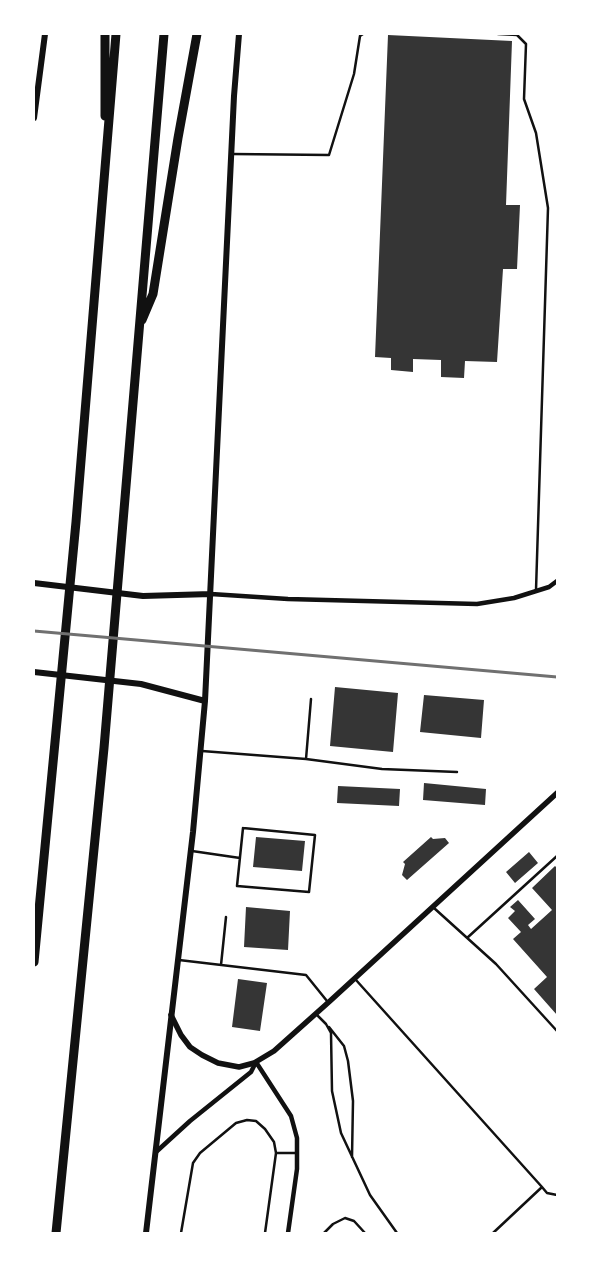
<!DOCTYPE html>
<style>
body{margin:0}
#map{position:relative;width:591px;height:1267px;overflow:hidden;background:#fff;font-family:Commissioner,sans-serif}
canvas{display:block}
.frame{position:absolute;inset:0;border:35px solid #fff;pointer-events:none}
</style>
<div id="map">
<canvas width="591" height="1267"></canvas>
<div class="frame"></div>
</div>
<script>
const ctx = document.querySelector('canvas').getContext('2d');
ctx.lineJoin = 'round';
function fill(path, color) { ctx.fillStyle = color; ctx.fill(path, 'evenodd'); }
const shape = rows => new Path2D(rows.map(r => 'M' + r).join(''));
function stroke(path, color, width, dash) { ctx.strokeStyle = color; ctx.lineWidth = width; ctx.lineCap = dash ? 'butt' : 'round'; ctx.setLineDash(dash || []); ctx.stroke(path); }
const building = shape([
 [388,35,512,41,506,205,520,205,517,269,503,269,497,362,465,361,464,378,441,377,441,360,413,359,413,372,391,370,391,358,375,357],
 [335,687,398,693,393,752,330,746],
 [424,695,484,700,481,738,420,732],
 [424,783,486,789,485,805,423,800],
 [338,786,400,789,399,806,337,803],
 [256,837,305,841,302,871,253,867],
 [431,837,433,839,445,838,449,843,407,880,402,875,405,864,403,862],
 [529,852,538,863,515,883,506,872],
 [555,866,557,868,557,1015,534,989,547,977,513,939,521,932,508,918,515,911,510,907,518,900,535,919,528,925,531,929,552,910,532,888],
 [246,907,290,911,288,950,244,947],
 [238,979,267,983,260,1031,232,1027]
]);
const service = shape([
 [498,34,517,35,526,44,524,99,536,133,548,208,536,590],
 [232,154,329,155,354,74,360,36,363,34],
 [202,751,306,759,311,699],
 [306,759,382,769,457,772],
 [243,828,315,835,309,892,237,886,243,828],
 [192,851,240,858],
 [434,908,496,964,557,1031],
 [467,938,557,856],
 [179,960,306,975,327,1001],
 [221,965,226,917],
 [356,980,542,1187,547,1193,557,1195],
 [316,1014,326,1024,331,1033,332,1091,341,1133,370,1195,397,1233],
 [329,1027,344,1046,348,1061,353,1101,352,1157],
 [181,1233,193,1163,200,1153,236,1123,247,1120,256,1121,265,1129,274,1142,276,1153,296,1153],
 [265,1233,276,1153],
 [324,1233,333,1224,345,1218,354,1221,365,1233],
 [493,1233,542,1187]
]);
const minor = shape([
 [211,594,288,599,477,604,514,598,549,587,557,581],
 [256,1062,291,1116,297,1138,297,1169,288,1233],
 [156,1152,190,1121,251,1072,256,1062]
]);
const tertiary = shape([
 [171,1015,181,1035,190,1047,202,1055,218,1063,239,1067,254,1063,274,1051,330,1001,557,793]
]);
const secondary = shape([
 [34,118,45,34],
 [34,583,143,596,211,594],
 [34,672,141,684,205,701],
 [146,1233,193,832,205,701,234,96,239,34]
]);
const motorway = shape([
 [105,116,105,34],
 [142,320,153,294,178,138,197,34],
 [34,962,76,522,116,34],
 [56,1233,104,748,164,34]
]);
const rail = shape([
 [34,631,557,677]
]);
fill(building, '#353535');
stroke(service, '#111', 2.5);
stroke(minor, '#111', 4.5);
stroke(tertiary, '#111', 5.5);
stroke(secondary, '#111', 6);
stroke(motorway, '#111', 9);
stroke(rail, '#707070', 3);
</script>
